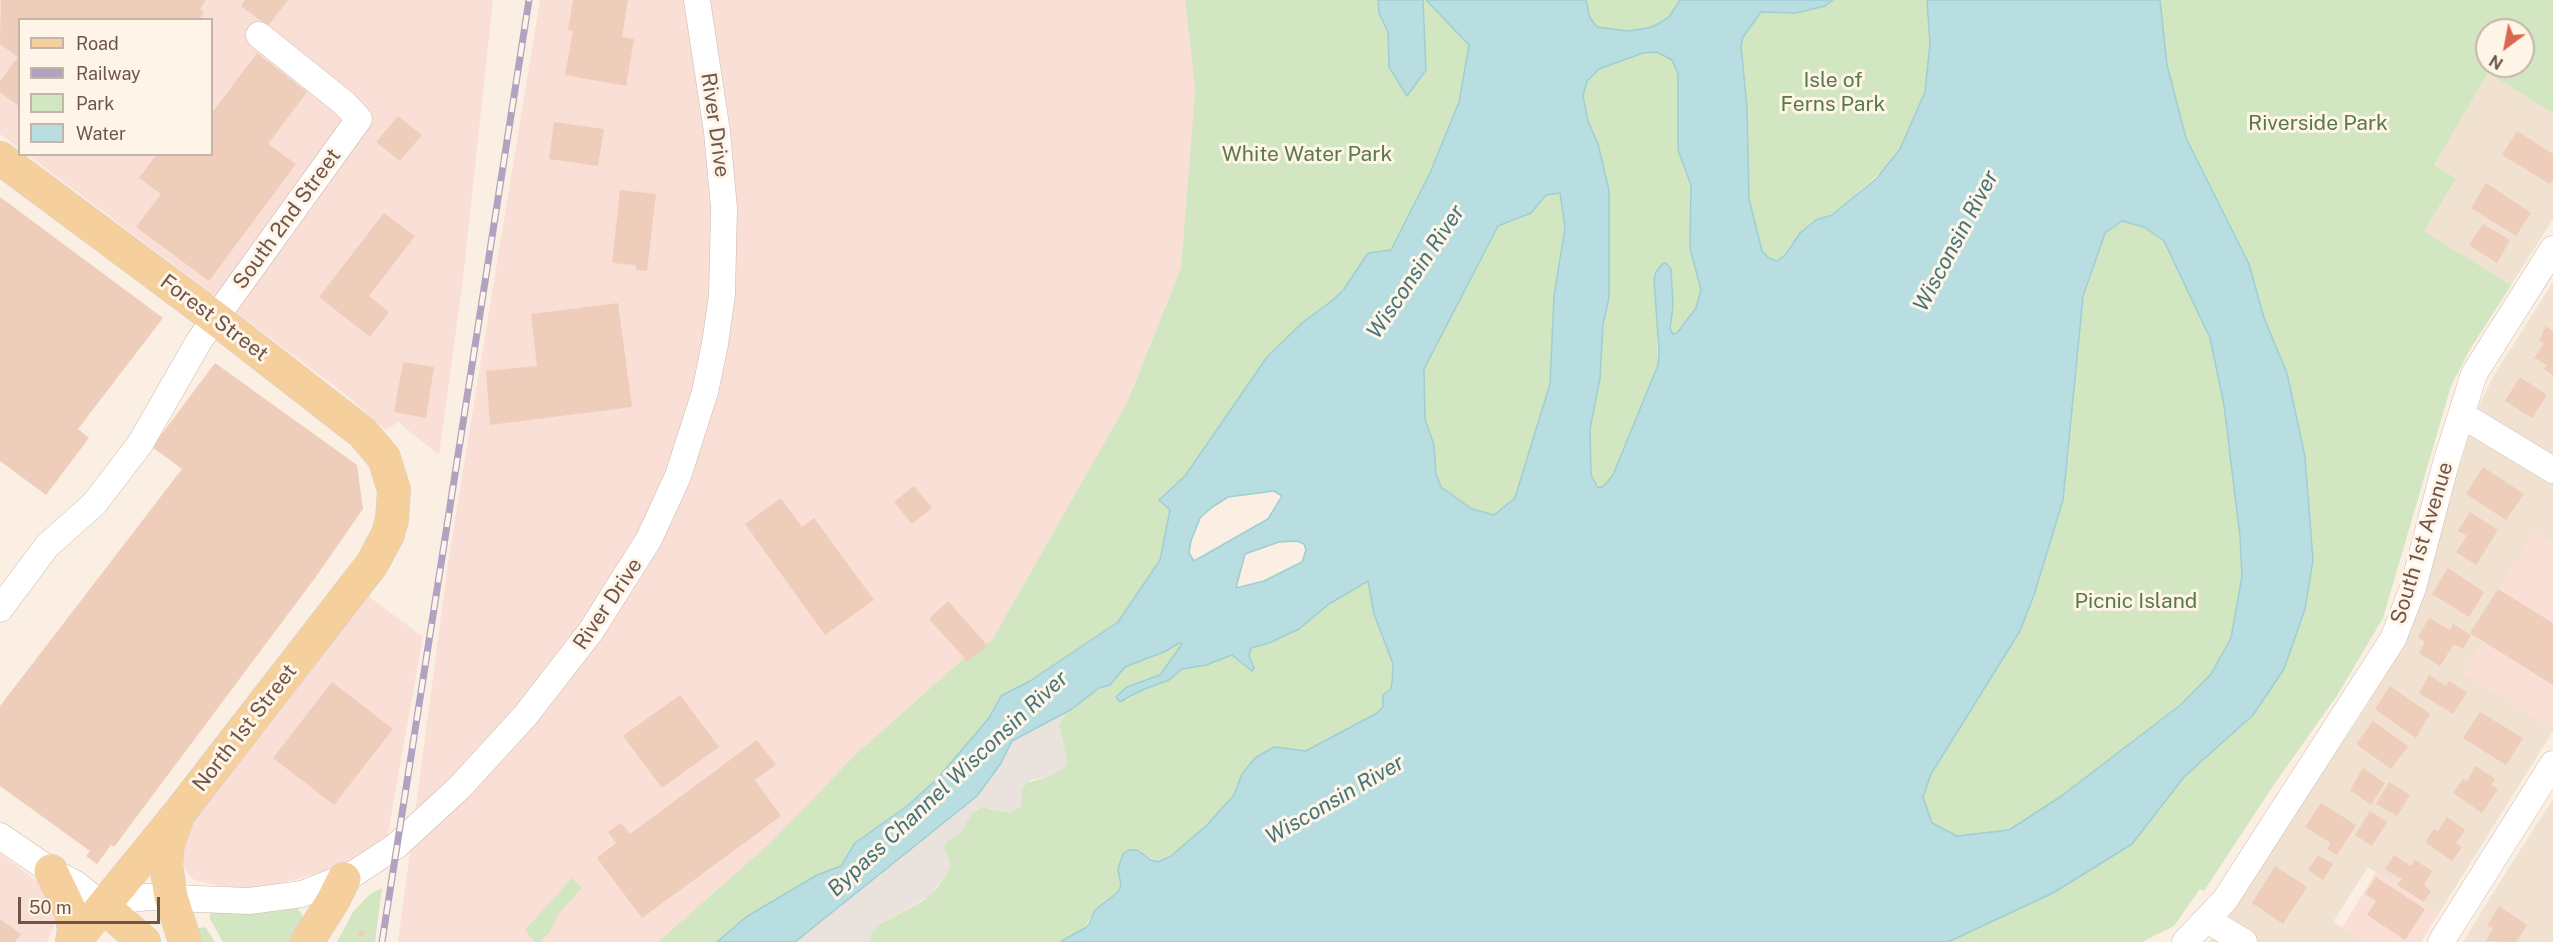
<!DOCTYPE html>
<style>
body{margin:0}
#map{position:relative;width:2553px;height:942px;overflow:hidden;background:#faefe2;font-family:"Public Sans",sans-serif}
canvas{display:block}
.legend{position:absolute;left:18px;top:18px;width:195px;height:138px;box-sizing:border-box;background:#fef4e7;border:2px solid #c5b5a8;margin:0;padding:8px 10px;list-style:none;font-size:18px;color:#70564a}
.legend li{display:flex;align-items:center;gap:12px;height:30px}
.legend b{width:30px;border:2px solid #c5b5a8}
.north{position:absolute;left:2475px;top:18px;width:60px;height:60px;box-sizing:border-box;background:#fef4e7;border:2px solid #c5b5a8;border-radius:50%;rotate:212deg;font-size:16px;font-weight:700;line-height:24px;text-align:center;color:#70564a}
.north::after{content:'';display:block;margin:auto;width:21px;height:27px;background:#dd664e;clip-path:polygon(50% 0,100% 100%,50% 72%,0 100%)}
.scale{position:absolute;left:18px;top:897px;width:142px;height:27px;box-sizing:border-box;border:3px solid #70564a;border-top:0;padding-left:8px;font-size:18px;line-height:21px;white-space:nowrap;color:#70564a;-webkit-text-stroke:4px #fef4e7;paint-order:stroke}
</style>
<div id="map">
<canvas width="2553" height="942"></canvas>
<ul class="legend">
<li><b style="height:8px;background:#f5d09d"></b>Road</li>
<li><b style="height:8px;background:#b2a2c2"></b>Railway</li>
<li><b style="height:16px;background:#d2e6c1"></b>Park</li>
<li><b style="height:16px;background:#b8dee2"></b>Water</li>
</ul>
<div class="north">N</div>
<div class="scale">50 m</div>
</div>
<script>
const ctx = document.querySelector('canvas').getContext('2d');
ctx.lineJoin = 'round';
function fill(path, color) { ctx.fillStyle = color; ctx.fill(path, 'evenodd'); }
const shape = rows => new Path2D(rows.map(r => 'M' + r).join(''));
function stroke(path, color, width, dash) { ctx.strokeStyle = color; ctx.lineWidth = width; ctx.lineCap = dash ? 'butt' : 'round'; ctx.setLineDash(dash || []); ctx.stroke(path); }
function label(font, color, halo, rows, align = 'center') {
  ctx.font = font + ' "Public Sans",sans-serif'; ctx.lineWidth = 6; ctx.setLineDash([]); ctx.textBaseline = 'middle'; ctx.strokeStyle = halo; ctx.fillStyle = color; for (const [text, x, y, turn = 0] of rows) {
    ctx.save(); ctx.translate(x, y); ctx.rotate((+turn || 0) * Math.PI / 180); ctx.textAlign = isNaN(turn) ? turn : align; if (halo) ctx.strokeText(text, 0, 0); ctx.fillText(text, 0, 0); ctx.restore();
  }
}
const residential = shape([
 [2488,73,2553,113,2553,219,2511,285,2424,231,2456,180,2434,165],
 [2553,282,2553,544,2535,532,2471,633,2483,641,2463,673,2553,728,2553,731,2439,913,2368,867,2333,922,2365,942,2209,942,2359,718,2407,641,2417,615,2469,434,2480,403,2493,377],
 [2553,799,2553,942,2463,942,2503,877]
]);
const commercial = shape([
 [0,0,493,0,463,279,439,455,398,422,386,430,346,395,28,155,212,154,212,20,20,20,19,148,0,134],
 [540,0,1185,0,1195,90,1181,268,1127,403,992,640,962,660,856,754,770,843,658,942,398,942,449,556],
 [2535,532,2553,544,2553,728,2463,673,2483,641,2470,633],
 [364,593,423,637,387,839,373,849,335,868,275,885,246,888,220,886,194,880,182,865,181,855,192,823],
 [0,853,47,889,56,914,53,929,47,942,0,942],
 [2376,872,2439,913,2421,942,2365,942,2342,928]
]);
const industrial = shape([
 [1066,712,1059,727,1065,750,1067,764,1064,768,1050,776,1031,780,1022,790,1021,806,1012,813,991,808,976,809,960,834,948,841,945,851,951,867,931,895,879,925,872,931,870,942,795,942,977,796,1001,763,1012,741]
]);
const green = shape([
 [1185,0,1378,0,1379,13,1388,32,1389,67,1423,0,1426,0,1469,45,1459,102,1430,173,1391,250,1355,275,1333,300,1303,322,1267,357,1185,476,1159,500,1170,510,1160,560,1118,622,1030,681,1001,696,989,718,937,779,907,806,855,843,841,866,817,875,746,917,717,942,658,942,770,843,856,754,962,660,992,640,1127,403,1181,268,1195,90],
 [1586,0,1680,0,1669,17,1658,24,1648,28,1628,31,1597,27,1590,18],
 [1833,0,1927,0,1930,44,1925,92,1909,133,1888,166,1836,212,1816,220,1791,244,1781,259,1773,260,1762,251,1749,199,1747,108,1741,46,1743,37,1761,12,1796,13],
 [2160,0,2553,0,2553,113,2488,73,2434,165,2456,179,2424,231,2511,285,2469,351,2451,386,2383,618,2338,694,2275,783,2204,891,2200,889,2174,926,2142,942,1948,942,2053,893,2132,844,2184,777,2253,715,2305,609,2313,559,2305,457,2287,373,2264,318,2249,264,2186,138,2167,65],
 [2487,30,2523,30,2523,66,2487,66],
 [1657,52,1672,60,1678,74,1678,150,1691,185,1690,248,1701,290,1696,308,1688,320,1677,333,1670,333,1673,306,1671,269,1662,264,1656,299,1658,365,1613,475,1604,486,1598,488,1591,475,1590,429,1600,378,1603,324,1609,298,1609,190,1598,144,1588,121,1583,96,1587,81,1599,69,1643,53],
 [1560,193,1565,228,1554,296,1550,384,1515,498,1494,516,1473,509,1441,488,1436,475,1434,445,1425,419,1424,369,1498,225,1531,213,1546,195],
 [2122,221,2144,227,2164,241,2210,338,2224,405,2240,536,2242,576,2231,638,2211,674,2178,706,2060,797,2009,830,1957,836,1932,823,1923,797,2105,233],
 [1368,580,1374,614,1393,664,1392,684,1390,690,1383,695,1383,707,1377,713,1306,751,1300,752,1291,748,1247,767,1234,795,1219,813,1180,850,1158,862,1145,855,1118,869,1121,886,1117,893,1092,916,1084,928,1060,942,870,942,872,931,879,925,923,901,937,888,951,867,944,847,948,841,960,833,973,812,982,807,1012,813,1021,806,1022,790,1027,783,1050,776,1064,768,1067,764,1065,750,1059,726,1066,712,1099,688,1110,685,1125,667,1166,651,1179,643,1182,644,1160,675,1127,687,1126,701,1142,690,1169,680,1182,669,1195,667,1233,655,1254,668,1249,656,1251,648,1269,643,1299,629,1329,604],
 [572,878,582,888,557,916,550,932,540,942,535,942,525,930],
 [382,888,375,942,337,942,353,912,370,894],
 [298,908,304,919,296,942,223,942,210,919,210,912,260,913],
 [203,927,206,928,215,942,202,942,197,929]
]);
const water = shape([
 [1378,0,1423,0,1426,70,1407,96,1389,67,1388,32,1379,13,1378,0],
 [1426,0,1586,0,1590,18,1597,27,1628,31,1648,28,1658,24,1669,17,1680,0,1833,0,1825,6,1796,13,1761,12,1743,37,1741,46,1747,108,1749,199,1762,251,1769,258,1777,261,1785,255,1800,233,1816,220,1832,215,1877,178,1900,149,1925,92,1930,44,1927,0,2160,0,2167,65,2186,138,2249,264,2264,318,2287,373,2305,457,2313,560,2305,609,2284,669,2253,715,2184,777,2132,844,2053,893,1948,942,1060,942,1085,928,1089,924,1095,910,1117,893,1121,886,1118,869,1123,854,1129,850,1137,850,1151,860,1158,862,1171,856,1206,826,1234,795,1242,774,1255,758,1274,747,1306,751,1377,713,1383,707,1383,695,1390,690,1392,684,1393,664,1374,614,1368,581,1329,604,1299,629,1269,643,1251,648,1249,656,1254,668,1252,671,1232,655,1206,665,1182,669,1169,680,1142,690,1120,702,1116,697,1120,693,1127,687,1160,675,1182,644,1179,643,1166,651,1125,667,1110,685,1099,688,1072,709,1012,741,1001,763,977,796,795,942,717,942,746,917,817,875,841,866,855,843,907,806,937,779,989,718,1001,696,1030,681,1118,622,1160,560,1170,510,1159,500,1185,476,1267,357,1303,322,1333,300,1344,289,1368,253,1391,250,1430,173,1459,102,1469,45,1426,0],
 [1657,52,1672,60,1678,74,1678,150,1691,185,1690,248,1701,290,1696,308,1677,333,1673,334,1670,329,1673,306,1671,269,1666,263,1662,264,1656,272,1654,279,1659,351,1658,365,1613,475,1604,486,1598,488,1591,475,1590,429,1600,378,1603,324,1609,298,1609,190,1598,144,1588,121,1583,96,1587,81,1599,69,1643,53,1657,52],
 [1560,193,1565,228,1554,296,1550,384,1515,498,1494,515,1472,509,1441,487,1436,474,1434,445,1425,419,1424,369,1498,226,1531,213,1546,195,1560,193],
 [2122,221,2144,227,2164,241,2210,338,2224,405,2240,537,2242,576,2231,638,2211,674,2179,706,2060,797,2009,830,1957,836,1932,823,1923,797,1931,774,2020,631,2034,595,2063,500,2083,297,2105,233,2122,221],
 [1274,491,1282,496,1268,519,1194,561,1189,553,1191,541,1200,518,1211,508,1228,497,1274,491],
 [1297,541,1304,544,1306,550,1302,562,1264,581,1236,588,1245,554,1279,542,1297,541]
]);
const building = shape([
 [1,0,206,0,200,9,204,12,199,20,20,20,20,107,0,92,0,81,18,57,0,44],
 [245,0,288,0,268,26,241,6],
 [573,0,628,0,622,37,634,39,626,86,565,75,573,31,568,30],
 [257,53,307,92,268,144,296,164,209,281,136,227,161,194,139,178,157,154,212,154,212,113],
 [398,116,422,135,400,161,376,142],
 [554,122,604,129,598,166,549,159],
 [2517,131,2553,154,2553,180,2550,184,2502,155],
 [2486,183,2531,213,2516,236,2471,208],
 [620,190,656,194,647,271,636,270,636,265,612,263],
 [0,197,163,318,78,429,89,438,46,495,0,461],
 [384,213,415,236,369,296,389,312,370,337,319,297],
 [2483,224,2510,240,2497,263,2469,245],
 [618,303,632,407,490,425,486,371,537,366,531,314],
 [2546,326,2553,331,2553,375,2544,369,2547,365,2534,358,2544,343,2539,341],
 [403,362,434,367,426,418,394,412],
 [215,363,357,465,363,509,315,578,114,847,111,845,97,864,86,856,90,851,0,786,0,706,182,469,152,447],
 [2520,377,2547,395,2532,418,2505,401],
 [2483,467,2524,494,2506,520,2466,494],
 [914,486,932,508,912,524,894,502],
 [781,498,802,527,814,518,874,600,825,635,745,524],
 [2470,512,2498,530,2476,565,2456,552,2467,536,2458,531],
 [2448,568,2484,592,2469,617,2432,594],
 [2498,589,2553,623,2553,685,2470,633],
 [948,601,987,645,968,662,929,619],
 [2429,618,2450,630,2453,624,2471,635,2463,649,2454,644,2440,666,2419,653,2425,642,2418,637],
 [2429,675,2446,686,2449,681,2467,692,2453,714,2419,693],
 [332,682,393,729,334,805,273,758],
 [2390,686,2430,714,2416,738,2375,709],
 [680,695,719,747,662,788,623,736],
 [2480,712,2523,738,2506,765,2463,738],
 [2373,721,2408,746,2391,769,2356,744],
 [757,740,776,765,755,780,781,816,642,918,597,858,616,843,608,832,621,823,630,834],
 [2476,766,2495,779,2491,785,2498,789,2482,813,2453,793,2463,779,2467,781],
 [2363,768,2385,783,2371,805,2350,790],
 [2389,782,2410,795,2397,816,2376,804],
 [2321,803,2356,825,2337,855,2327,849,2331,843,2305,827],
 [2370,811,2387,822,2372,846,2355,835],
 [2447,817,2465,830,2456,843,2462,847,2452,861,2425,842,2434,829,2438,831],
 [2318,855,2333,864,2323,880,2308,870],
 [2394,855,2411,866,2415,860,2432,871,2424,885,2431,891,2424,902,2397,885,2402,879,2385,869],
 [2275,866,2307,887,2283,924,2252,903],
 [2376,877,2425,909,2405,940,2367,915,2376,901,2365,894],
 [2499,906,2527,925,2516,942,2486,941,2493,928,2487,926],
 [0,919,21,934,15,942,0,942],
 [359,930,365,931,364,937,358,936]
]);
const minor = shape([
 [2462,415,2553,470],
 [0,609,47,546,94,504,140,444,199,341,359,119,344,103,259,35],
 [0,836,51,871,76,884,103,906,122,900,148,897,249,901,302,894,355,873,396,846,459,788,525,716,591,631,649,539,678,476,705,392,715,344,722,295,724,208,717,132,697,0],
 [2207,920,2244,942],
 [2185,942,2225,900,2393,639,2413,588,2446,463,2474,374,2553,249],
 [2441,942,2553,764]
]);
const major = shape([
 [0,158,215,318,363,433,384,458,394,490,392,519,388,534,372,564,180,812,74,942],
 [176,822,168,844,166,865,171,897,185,942],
 [51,871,71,913,74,930,72,942],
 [103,906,144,942],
 [307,942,333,901,344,879]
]);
const rail = shape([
 [382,942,529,0]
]);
const parkNames = [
 ["Isle of",1833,81],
 ["Ferns Park",1833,105],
 ["Riverside Park",2318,124],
 ["White Water Park",1307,155],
 ["Picnic Island",2136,602]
];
const streetNames = [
 ["River Drive",715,125,82],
 ["South 2nd Street",287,219,-54],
 ["Forest Street",214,318,37],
 ["South 1st Avenue",2422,543,-73],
 ["River Drive",608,604,-56],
 ["North 1st Street",245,728,-52]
];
const waterNames = [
 ["Wisconsin River",1956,241,-62],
 ["Wisconsin River",1416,272,-56],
 ["Bypass Channel Wisconsin River",948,784,-43],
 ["Wisconsin River",1335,800,-30]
];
fill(residential, '#f1e1d1');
fill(commercial, '#fadfd6');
fill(industrial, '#e9e2dd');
fill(green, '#d2e6c1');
fill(water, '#b8dee2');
stroke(water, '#9fced3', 1.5);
fill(building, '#eecdbb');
stroke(minor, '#cdb9ac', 27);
stroke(major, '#d7d0cc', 34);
stroke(minor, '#fff', 26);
stroke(major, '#f5d09d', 33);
stroke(rail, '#b2a2c2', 7);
stroke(rail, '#fef4e7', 4.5, [14]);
label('21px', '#587a46', '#fef4e7', parkNames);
label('21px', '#70564a', '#fef4e7', streetNames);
label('italic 22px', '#43757b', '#fef4e7', waterNames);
</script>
